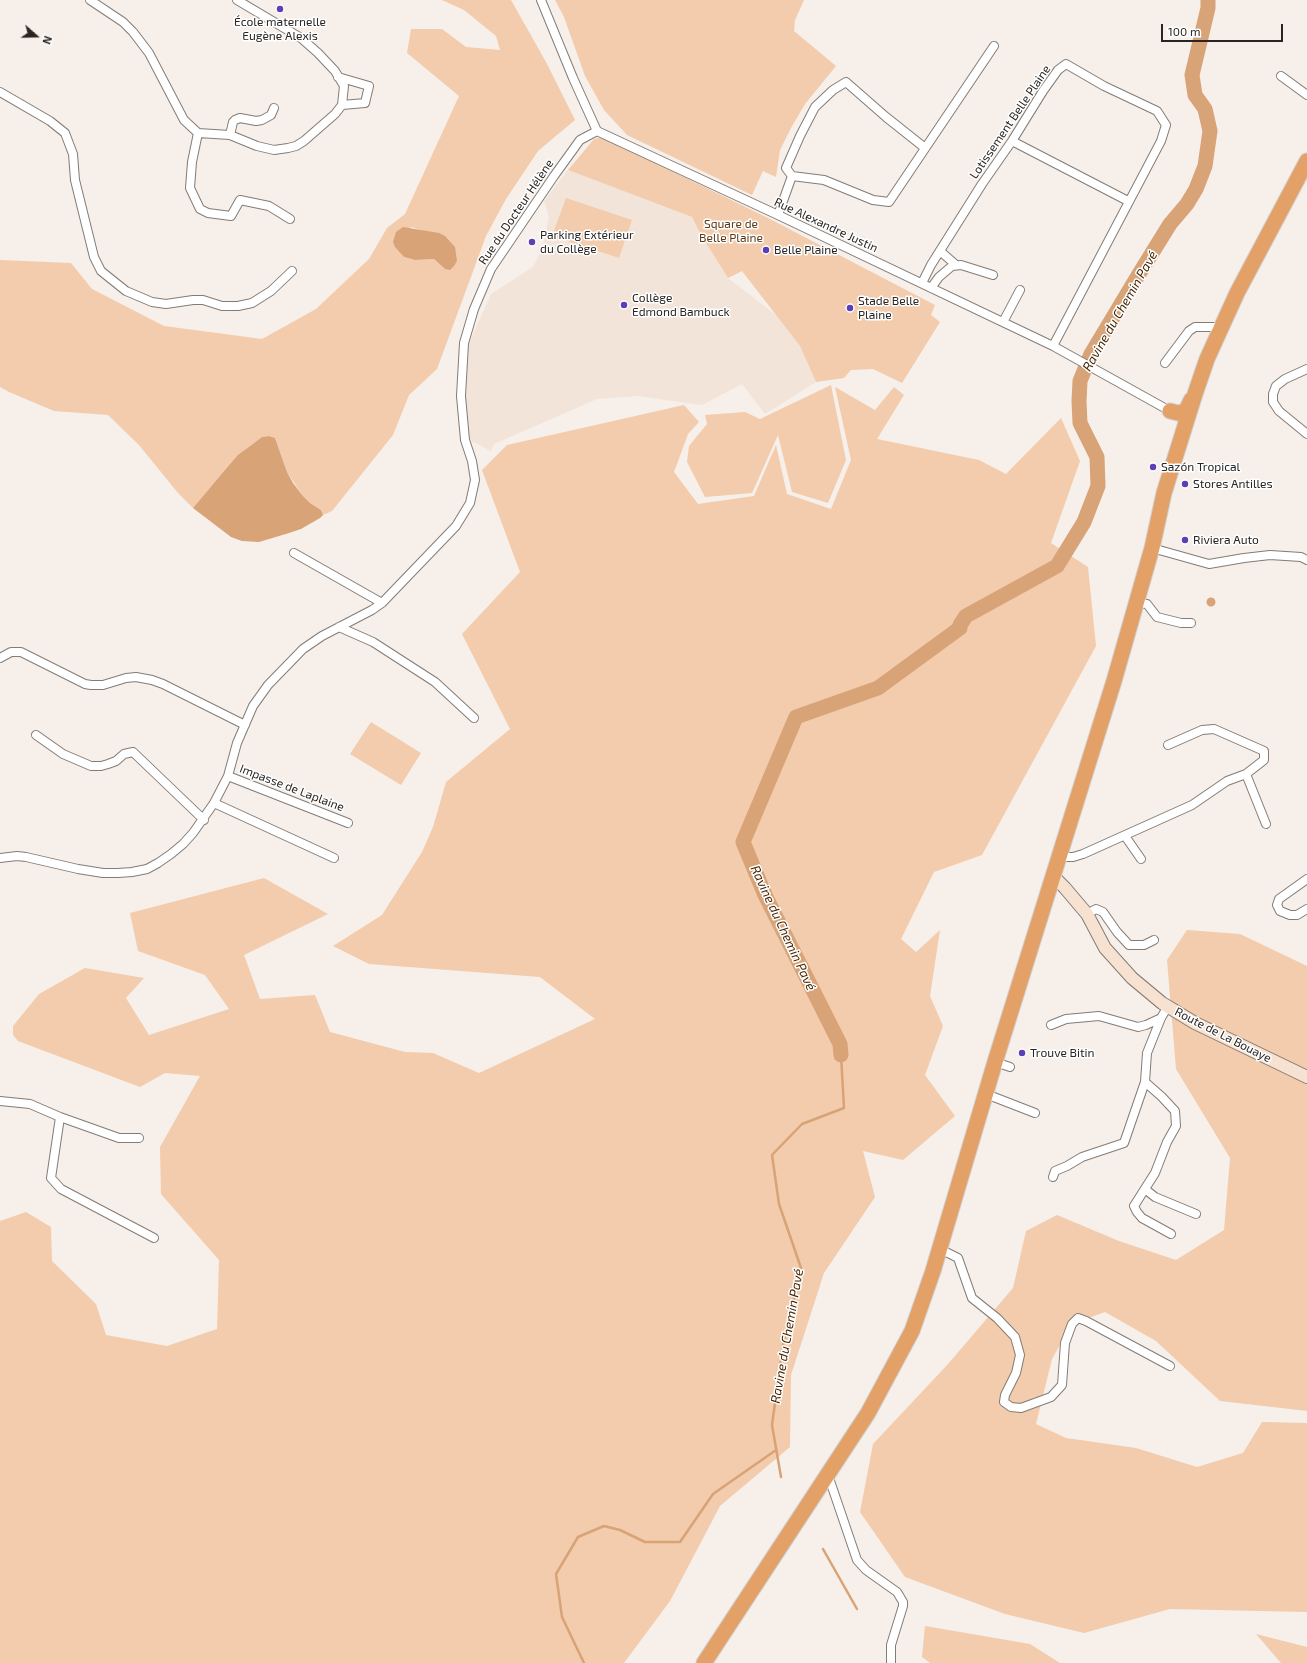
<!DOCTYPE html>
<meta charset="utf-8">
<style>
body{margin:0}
#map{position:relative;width:1307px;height:1663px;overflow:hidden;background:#f7efe9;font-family:"Exo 2",sans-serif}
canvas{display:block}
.north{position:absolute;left:16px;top:16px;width:40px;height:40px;-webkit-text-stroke:3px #fff;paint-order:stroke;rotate:110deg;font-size:11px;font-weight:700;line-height:16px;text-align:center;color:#282523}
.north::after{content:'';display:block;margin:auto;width:14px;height:18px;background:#282523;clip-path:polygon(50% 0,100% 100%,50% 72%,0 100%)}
.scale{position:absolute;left:1161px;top:24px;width:122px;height:18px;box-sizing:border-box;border:2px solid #282523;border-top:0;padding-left:5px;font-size:12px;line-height:14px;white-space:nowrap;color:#282523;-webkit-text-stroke:3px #fff;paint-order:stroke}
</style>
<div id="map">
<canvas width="1307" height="1663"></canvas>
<div class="north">N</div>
<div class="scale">100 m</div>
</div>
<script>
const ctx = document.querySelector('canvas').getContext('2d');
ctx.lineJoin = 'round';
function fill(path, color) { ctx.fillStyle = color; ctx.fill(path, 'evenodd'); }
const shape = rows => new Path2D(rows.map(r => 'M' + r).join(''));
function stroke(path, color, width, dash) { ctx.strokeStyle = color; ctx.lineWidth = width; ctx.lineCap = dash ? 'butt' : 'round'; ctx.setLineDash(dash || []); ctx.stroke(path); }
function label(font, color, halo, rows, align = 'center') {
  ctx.font = font + ' "Exo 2",sans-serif'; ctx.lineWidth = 3; ctx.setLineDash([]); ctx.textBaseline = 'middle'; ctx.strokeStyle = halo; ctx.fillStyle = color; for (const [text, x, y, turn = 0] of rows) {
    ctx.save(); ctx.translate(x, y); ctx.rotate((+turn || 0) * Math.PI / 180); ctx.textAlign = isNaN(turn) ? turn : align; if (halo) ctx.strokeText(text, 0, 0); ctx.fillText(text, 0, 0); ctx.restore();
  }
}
const built = shape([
 [568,170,692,217,701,235,728,278,776,315,800,346,816,382,765,414,742,384,702,405,637,396,597,399,494,444,491,451,466,438,463,357,491,294,533,267,542,249,549,217,544,201]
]);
const green = shape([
 [442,0,511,0,546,62,575,120,538,151,506,199,486,236,437,369,409,395,393,435,332,511,323,515,321,510,310,503,303,496,287,472,275,438,269,436,262,437,246,449,219,477,193,508,178,493,139,445,108,415,54,411,9,392,0,387,0,260,71,263,92,289,164,326,262,339,316,309,369,259,387,228,405,214,459,96,407,53,411,29,442,29,466,47,500,50,496,36,464,10],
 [411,227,431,233,445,269,434,259,415,260,404,257,400,252],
 [555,0,804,0,795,20,794,31,836,66,805,104,791,128,780,150,776,177,763,171,752,195,627,135,604,110,585,76,564,17],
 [602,137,768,218,935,305,931,315,940,322,902,383,873,369,851,370,844,378,816,382,800,346,742,271,728,278,701,235,692,217,568,170,594,139],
 [566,198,632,220,619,258,552,236],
 [831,385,846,460,828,503,792,492,778,435,752,493,705,497,687,462,689,446,707,424,705,415,745,412,760,419],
 [835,387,875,410,894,387,904,395,877,439,979,460,1006,474,1061,418,1080,461,1051,543,1088,567,1096,646,982,855,934,872,901,939,916,952,940,930,930,996,943,1026,925,1075,955,1116,903,1160,863,1151,875,1197,824,1273,791,1375,790,1447,720,1506,670,1601,624,1663,0,1663,0,1221,26,1212,51,1227,52,1261,96,1304,106,1335,167,1346,217,1329,219,1260,161,1194,160,1147,200,1076,165,1073,140,1087,18,1041,13,1035,13,1026,39,994,85,968,144,978,126,998,149,1035,229,1009,205,975,138,951,130,913,264,878,328,914,244,955,260,999,315,995,330,1032,405,1052,433,1053,479,1073,595,1019,540,977,369,964,333,946,382,915,422,852,433,827,446,782,510,729,462,634,520,572,482,470,507,445,684,405,699,422,688,434,674,472,698,504,754,496,776,445,787,494,831,509,851,460],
 [371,722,421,753,401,785,350,754],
 [1187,930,1240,934,1307,966,1307,1411,1220,1401,1156,1341,1105,1312,1072,1324,1052,1359,1036,1424,1066,1438,1136,1448,1197,1467,1243,1453,1262,1422,1307,1423,1307,1612,1170,1609,1084,1633,1005,1614,905,1577,860,1512,873,1444,948,1364,1013,1288,1026,1231,1057,1215,1119,1241,1176,1260,1224,1230,1230,1158,1176,1069,1167,960],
 [925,1626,1030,1644,1060,1663,930,1663,922,1657],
 [1256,1634,1307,1647,1307,1663,1281,1663]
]);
const water = shape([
 [403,227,439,233,445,236,455,247,457,261,454,266,450,270,445,269,434,259,415,260,404,257,395,247,393,242,396,232],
 [269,436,275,438,287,472,293,483,303,496,310,503,321,510,323,515,320,518,301,529,289,533,259,542,242,541,231,537,193,508,219,477,238,455,262,437],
 '1206.5 602a4.5 4.5 0 1 1 9 0a4.5 4.5 0 1 1-9 0Z'
]);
const stream = shape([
 [781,1477,772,1425,783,1345,801,1268,779,1204,772,1155,802,1124,844,1108,841,1055],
 [823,1549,857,1609],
 [584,1663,562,1617,556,1574,578,1537,604,1526,620,1530,645,1542,680,1542,713,1494,776,1450]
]);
const river = shape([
 [841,1055,840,1044,765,895,743,842,796,717,878,688,960,628,960,625,966,616,1057,566,1084,522,1098,486,1097,457,1080,423,1079,401,1080,381,1091,354,1139,274,1170,224,1187,204,1196,189,1205,166,1210,131,1205,109,1195,95,1192,75,1208,8,1208,0]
]);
const street = shape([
 [90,0,123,22,133,32,149,53,184,120,198,133,230,135,257,146,274,150,288,148,296,146,304,141,335,114,342,105,365,103,369,86,338,77],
 [237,0,301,38,318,53,335,71,344,86,342,105],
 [541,0,573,78,597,131,778,215,1053,346,1170,411],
 [1281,76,1307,95],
 [0,92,50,121,65,133,73,154,75,180,94,257,101,271,126,291,152,302,166,304,193,300,203,300,222,306,238,306,252,303,271,291,292,271],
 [198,133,192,162,190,188,200,209,208,213,231,216,240,200,269,206,290,219],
 [230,135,233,122,235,120,240,118,256,121,262,120,271,115,274,108],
 [1012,141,1128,201],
 [925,148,886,117,846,82,833,90,815,107,800,136,786,168,792,176,824,180,873,200,889,202,994,46],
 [778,215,792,176],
 [940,251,956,265],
 [922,283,931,265,982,184,1012,141,1043,91,1058,70,1066,64,1104,86,1157,111,1166,125,1161,141,1053,346],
 [931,288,939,277,952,266,961,265,993,275],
 [1003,322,1020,290],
 [1165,363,1189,331,1195,327,1221,327],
 [1307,369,1285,379,1276,386,1273,394,1273,402,1279,411,1307,434],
 [1152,548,1209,564,1244,558,1270,555,1301,557,1307,560],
 [294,553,382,603],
 [1136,603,1147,604,1157,617,1181,623,1191,623],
 [339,627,373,642,435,682,474,718],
 [0,658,11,652,21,652,85,684,91,685,103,685,126,678,136,677,152,680,163,684,245,725],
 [36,735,63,754,91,766,101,766,108,764,116,761,124,754,133,752,204,820],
 [1246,774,1266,824],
 [228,776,348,823],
 [214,803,334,858],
 [1125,836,1141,859],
 [1059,857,1073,857,1083,854,1192,805,1227,781,1246,774,1264,760,1264,751,1214,729,1202,730,1168,745],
 [0,858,17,856,26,857,78,869,103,873,118,873,132,872,147,869,158,863,171,854,183,844,193,833,214,803,228,776,237,743,253,706,268,685,303,649,322,636,372,610,382,603,456,526,470,503,475,480,472,461,465,440,461,396,464,343,474,309,491,269,554,176,580,140,597,131],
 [1307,879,1279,899,1277,905,1280,911,1290,915,1297,915,1307,909],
 [1087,914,1096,909,1103,912,1117,932,1129,945,1144,945,1154,940],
 [1168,1006,1161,1018,1147,1053,1145,1082,1162,1097,1175,1111,1176,1126,1167,1142,1155,1173,1134,1206,1137,1212,1142,1218,1171,1234],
 [1051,1025,1066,1019,1099,1016,1138,1027,1146,1025,1161,1018],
 [995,1062,1010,1067],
 [986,1094,1035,1113],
 [0,1101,30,1104,60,1117,119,1138,139,1138],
 [60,1117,51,1178,61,1189,154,1238],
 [1053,1177,1055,1171,1067,1166,1082,1157,1124,1143,1145,1082],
 [1145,1189,1155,1197,1196,1214],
 [940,1249,958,1258,972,1298,997,1318,1015,1337,1020,1355,1016,1373,1005,1395,1004,1402,1011,1407,1021,1408,1051,1397,1062,1385,1065,1343,1072,1324,1078,1318,1086,1321,1170,1366],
 [828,1475,857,1560,866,1570,897,1592,903,1602,903,1606,891,1645,891,1663]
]);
const secondary = shape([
 [1053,876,1065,888,1087,914,1105,948,1132,978,1162,1003,1195,1023,1307,1077]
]);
const highway = shape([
 [1170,411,1178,413,1186,411,1191,400],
 [704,1663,868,1413,912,1331,933,1271,995,1062,1114,681,1152,548,1164,493,1195,394,1207,359,1237,293,1307,161]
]);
const markers = [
 [280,9,4,"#5a3fb7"],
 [532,242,4,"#5a3fb7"],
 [766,250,4,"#5a3fb7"],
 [624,305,4,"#5a3fb7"],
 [850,308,4,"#5a3fb7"],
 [1153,467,4,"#5a3fb7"],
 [1185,484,4,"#5a3fb7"],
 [1185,540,4,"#5a3fb7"],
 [1022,1053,4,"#5a3fb7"]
];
const poiNames = [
 ["École maternelle",280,22,"center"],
 ["Eugène Alexis",280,36,"center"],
 ["Parking Extérieur",540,235],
 ["du Collège",540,249],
 ["Belle Plaine",774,250],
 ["Collège",632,298],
 ["Edmond Bambuck",632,312],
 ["Stade Belle",858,301],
 ["Plaine",858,315],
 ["Sazón Tropical",1161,467],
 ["Stores Antilles",1193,484],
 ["Riviera Auto",1193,540],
 ["Trouve Bitin",1030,1053]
];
const streetNames = [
 ["Lotissement Belle Plaine",1010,122,-56],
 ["Rue du Docteur Hélène",516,212,-56],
 ["Rue Alexandre Justin",826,225,25],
 ["Impasse de Laplaine",292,788,21],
 ["Route de La Bouaye",1223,1035,27]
];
const parkNames = [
 ["Square de",731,224],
 ["Belle Plaine",731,238]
];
const waterNames = [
 ["Ravine du Chemin Pavé",1120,311,-60],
 ["Ravine du Chemin Pavé",783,928,65],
 ["Ravine du Chemin Pavé",787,1336,-80]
];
fill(built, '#f3e4d9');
fill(green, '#f2ccac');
fill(water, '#d8a377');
stroke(stream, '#d8a377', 2.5);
stroke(river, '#d8a377', 15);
stroke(street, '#837c76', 10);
stroke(secondary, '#837c76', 14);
stroke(highway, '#d0cfcf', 17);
stroke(street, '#fff', 8);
stroke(secondary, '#f7e2d1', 12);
stroke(highway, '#e3a067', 15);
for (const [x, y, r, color] of markers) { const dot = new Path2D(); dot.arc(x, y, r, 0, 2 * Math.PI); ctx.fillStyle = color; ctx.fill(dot); stroke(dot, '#fff', 1.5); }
label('12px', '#282523', '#fff', poiNames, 'left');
label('12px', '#282523', '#fff', streetNames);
label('12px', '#5d3917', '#fff', parkNames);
label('italic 13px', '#472501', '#fff', waterNames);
</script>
